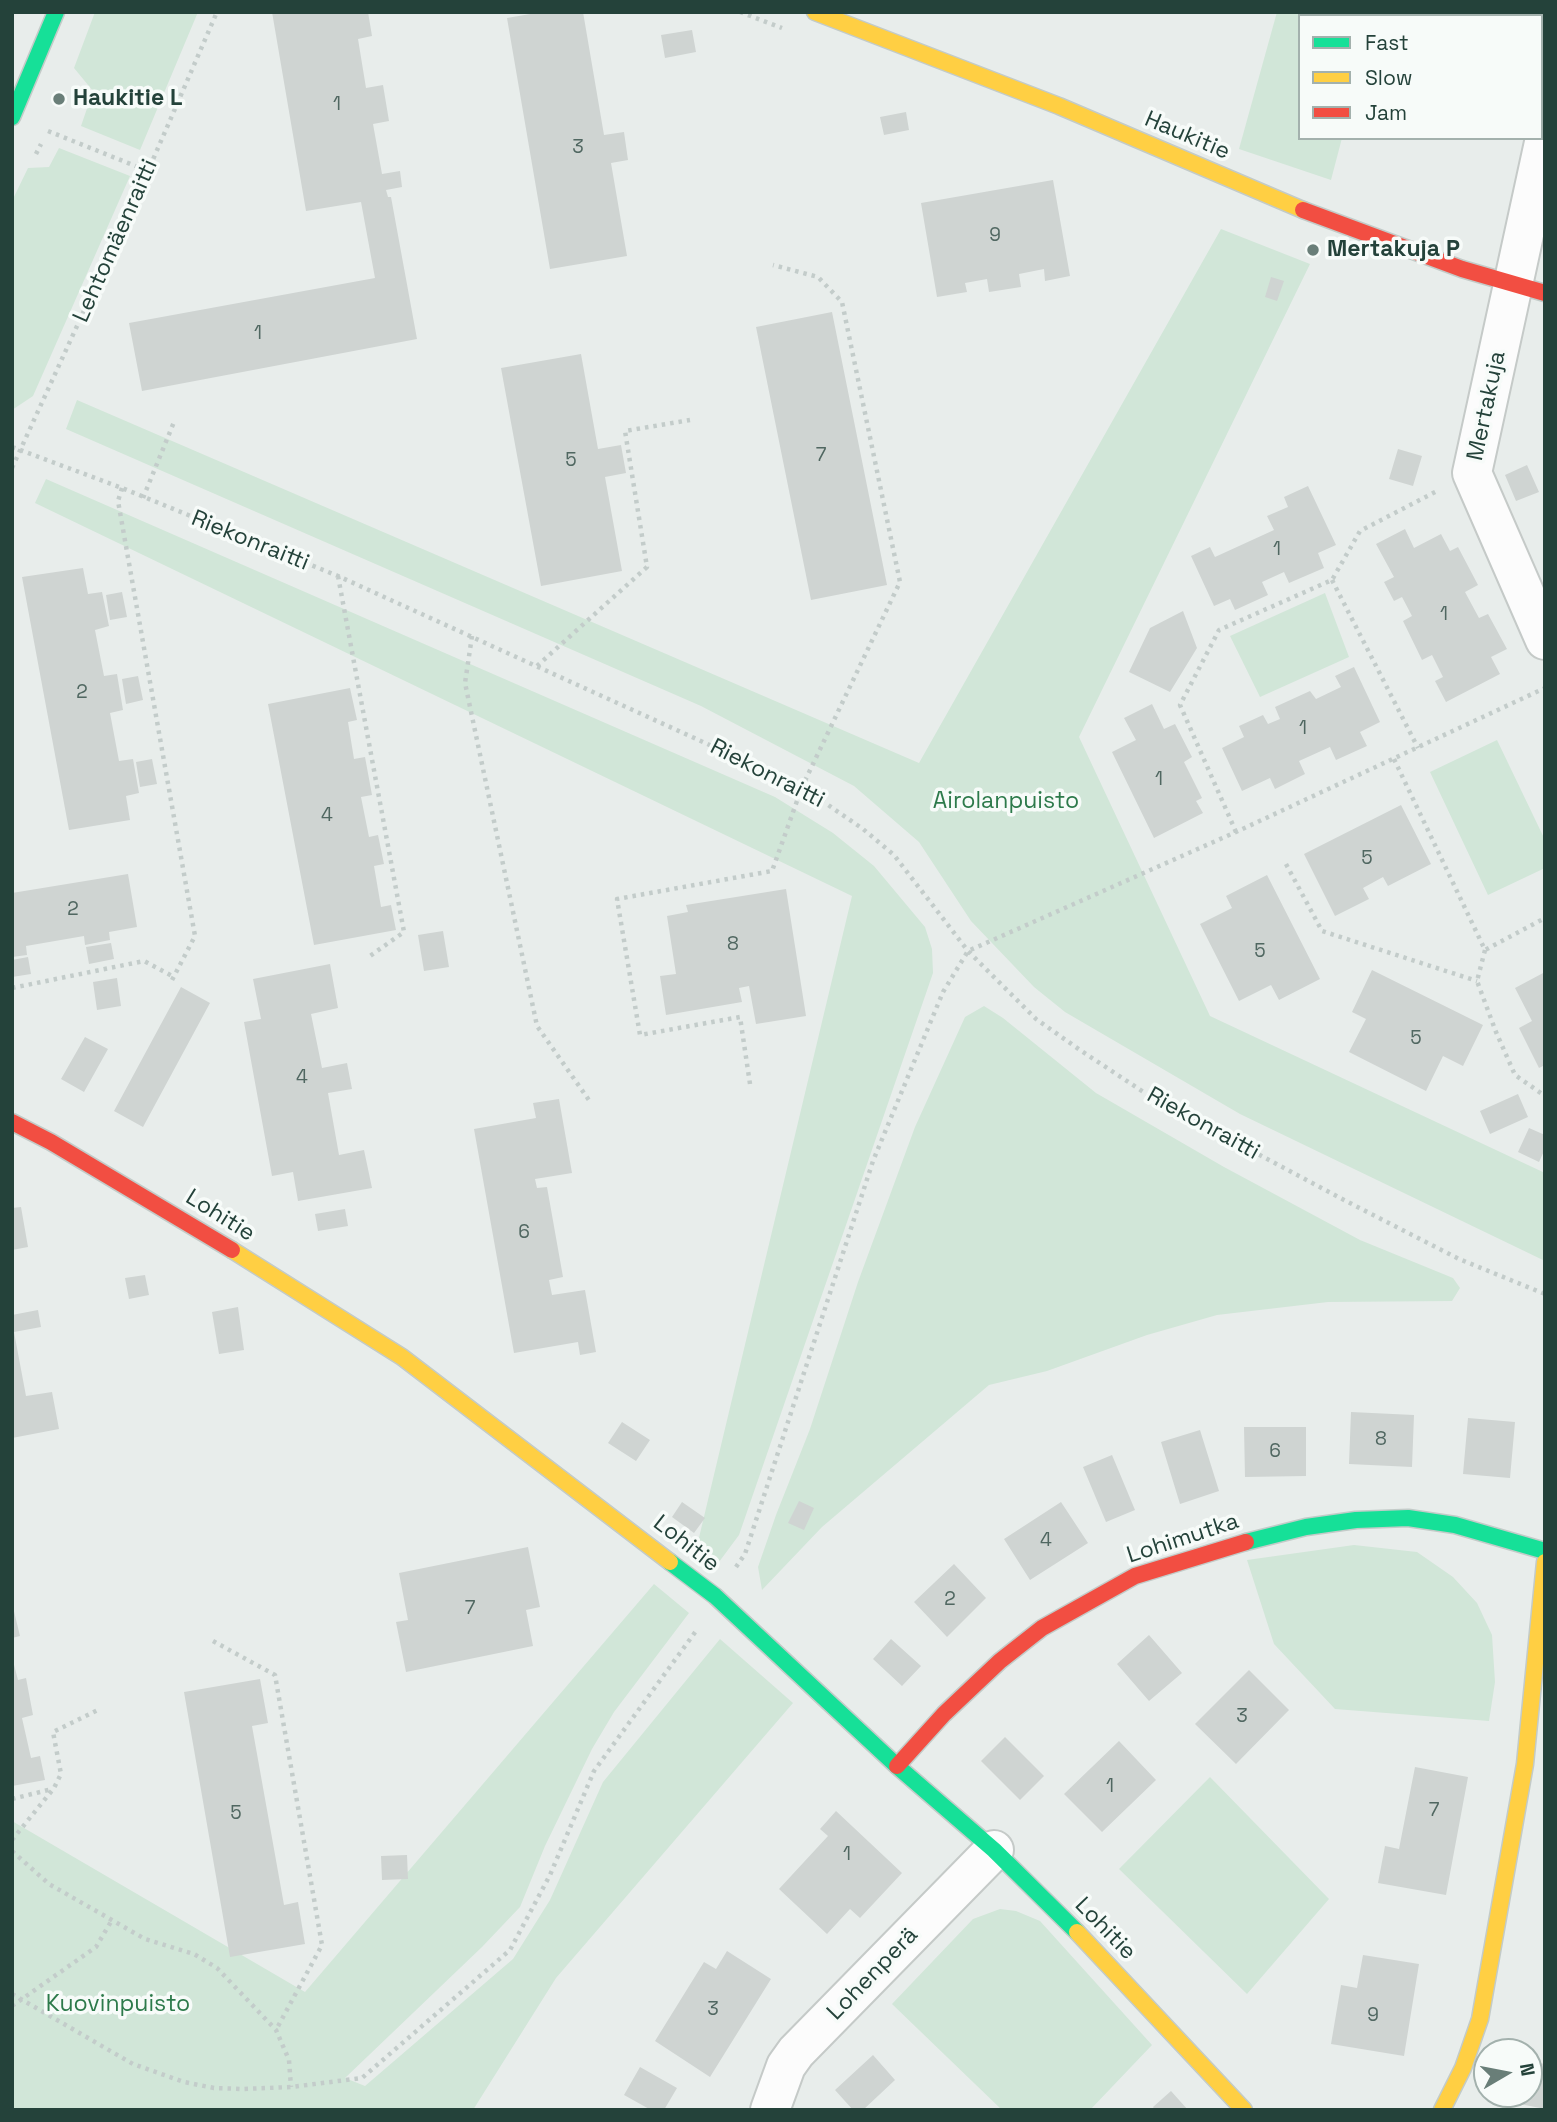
<!DOCTYPE html>
<meta charset="utf-8">
<style>
body{margin:0}
#map{position:relative;width:1557px;height:2122px;overflow:hidden;background:#e8edeb;font-family:"Space Grotesk",sans-serif}
canvas{display:block}
.frame{position:absolute;inset:0;border:14px solid #24423a;pointer-events:none}
.legend{position:absolute;left:1298px;top:14px;width:245px;height:126px;box-sizing:border-box;background:#f7fbf9;border:2px solid #a3b1ad;margin:0;padding:9px 12px;list-style:none;font-size:21px;color:#24423a}
.legend li{display:flex;align-items:center;gap:14px;height:35px}
.legend b{width:35px;border:2px solid #a3b1ad}
.north{position:absolute;left:1473px;top:2038px;width:70px;height:70px;box-sizing:border-box;background:#f7fbf9;border:2px solid #a3b1ad;border-radius:50%;rotate:80deg;font-size:19px;font-weight:700;line-height:28px;text-align:center;color:#24423a}
.north::after{content:'';display:block;margin:auto;width:24px;height:32px;background:#697e78;clip-path:polygon(50% 0,100% 100%,50% 72%,0 100%)}
</style>
<div id="map">
<canvas width="1557" height="2122"></canvas>
<div class="frame"></div>
<ul class="legend">
<li><b style="height:9px;background:#16e098"></b>Fast</li>
<li><b style="height:9px;background:#ffcf43"></b>Slow</li>
<li><b style="height:9px;background:#f24e42"></b>Jam</li>
</ul>
<div class="north">N</div>
</div>
<script>
const ctx = document.querySelector('canvas').getContext('2d');
ctx.lineJoin = 'round';
function fill(path, color) { ctx.fillStyle = color; ctx.fill(path, 'evenodd'); }
const shape = rows => new Path2D(rows.map(r => 'M' + r).join(''));
function stroke(path, color, width, dash) { ctx.strokeStyle = color; ctx.lineWidth = width; ctx.lineCap = dash ? 'butt' : 'round'; ctx.setLineDash(dash || []); ctx.stroke(path); }
function label(font, color, halo, rows, align = 'center') {
  ctx.font = font + ' "Space Grotesk",sans-serif'; ctx.lineWidth = 7; ctx.setLineDash([]); ctx.textBaseline = 'middle'; ctx.strokeStyle = halo; ctx.fillStyle = color; for (const [text, x, y, turn = 0] of rows) {
    ctx.save(); ctx.translate(x, y); ctx.rotate((+turn || 0) * Math.PI / 180); ctx.textAlign = isNaN(turn) ? turn : align; if (halo) ctx.strokeText(text, 0, 0); ctx.fillText(text, 0, 0); ctx.restore();
  }
}
const green = shape([
 [95,12,198,12,140,150,81,126,93,91,74,68],
 [1277,12,1375,12,1374,16,1300,16,1300,138,1342,138,1331,180,1239,149],
 [59,148,130,176,33,396,12,410,12,201,28,168,49,167],
 [1221,229,1310,264,1079,737,1210,1016,1545,1173,1545,1261,1240,1114,1065,1012,1034,987,971,921,919,842,854,786,701,706,66,429,77,400,919,763],
 [46,479,775,797,833,833,874,866,925,927,932,949,933,973,739,1535,719,1562,697,1546,852,896,35,503],
 [1325,593,1349,657,1260,697,1230,636],
 [1497,740,1545,840,1545,868,1488,895,1430,772],
 [984,1006,1003,1018,1096,1093,1224,1167,1360,1240,1453,1278,1460,1288,1452,1301,1328,1302,1217,1315,1147,1335,1047,1371,989,1385,822,1527,762,1590,758,1567,776,1515,810,1429,858,1282,915,1127,965,1017],
 [1354,1545,1417,1552,1453,1577,1477,1603,1492,1635,1495,1682,1489,1721,1335,1709,1274,1644,1247,1560],
 [654,1584,689,1613,614,1712,592,1749,545,1846,520,1907,482,1947,345,2078,365,2086,513,1959,550,1900,603,1782,720,1639,793,1703,556,1978,473,2110,12,2110,12,1821,305,1992],
 [1210,1777,1329,1899,1247,1994,1119,1869],
 [1000,1909,1016,1911,1040,1921,1152,2045,1090,2110,1002,2110,892,2004,973,1919]
]);
const building = shape([
 [272,12,368,12,372,36,358,39,366,88,383,85,389,121,373,124,382,174,400,171,402,187,386,190,388,197,391,197,417,339,142,391,129,323,375,278,361,202,306,211],
 [542,12,583,12,604,135,624,132,628,160,611,163,627,256,550,269,507,18],
 [1409,12,1477,12,1477,16,1408,16],
 [1526,12,1545,12,1545,53,1541,52,1541,16,1525,16],
 [692,30,696,52,665,58,661,35],
 [906,112,909,130,884,135,880,117],
 [1053,180,1070,276,1045,281,1044,269,1019,274,1021,287,989,292,987,279,965,283,967,292,937,297,921,203],
 [1271,277,1284,281,1277,301,1265,297],
 [832,312,887,585,811,600,756,327],
 [581,354,598,449,621,445,626,473,605,477,622,571,541,586,501,368],
 [1398,449,1422,456,1413,486,1389,479],
 [1527,465,1539,492,1516,501,1505,475],
 [1308,486,1336,545,1318,553,1324,568,1289,583,1284,572,1262,582,1268,595,1235,610,1230,599,1214,606,1191,556,1210,547,1215,557,1274,530,1267,516,1288,507,1284,497],
 [1405,529,1414,548,1441,534,1450,551,1458,547,1478,585,1465,592,1479,618,1488,614,1507,649,1491,657,1500,674,1446,702,1435,681,1443,677,1432,655,1422,660,1403,621,1412,616,1402,597,1394,601,1384,582,1394,577,1376,544],
 [83,568,88,594,102,592,109,626,95,630,104,676,117,674,123,710,110,713,119,761,133,759,139,793,126,796,130,820,69,830,22,577],
 [122,592,127,617,110,620,106,595],
 [1183,611,1197,648,1170,692,1129,672,1150,628],
 [1354,667,1380,722,1360,732,1367,746,1336,760,1330,747,1299,761,1305,774,1275,789,1270,778,1242,791,1222,748,1244,737,1239,726,1263,715,1268,724,1280,719,1275,707,1310,691,1316,699,1341,687,1335,676],
 [138,676,143,700,126,704,122,679],
 [350,688,357,720,348,722,354,759,365,757,372,795,361,797,369,837,378,835,384,864,374,866,381,907,391,905,396,930,314,945,268,704],
 [1152,704,1164,729,1175,724,1192,757,1184,762,1202,798,1196,801,1203,813,1154,838,1112,752,1136,740,1124,718],
 [152,759,157,784,140,787,136,762],
 [1401,805,1431,864,1388,886,1383,877,1363,888,1369,899,1335,916,1304,854],
 [128,874,137,927,109,932,110,940,85,945,84,936,26,946,27,955,12,957,12,893],
 [1267,875,1320,979,1279,1000,1271,985,1239,1001,1200,924,1232,908,1226,896],
 [786,889,806,1016,756,1024,749,986,739,988,742,1002,666,1015,660,976,676,974,667,916,688,912,686,905],
 [443,931,449,967,424,971,418,935],
 [111,943,114,959,89,964,86,947],
 [28,957,31,974,12,977,12,960],
 [330,964,338,1008,311,1014,322,1068,347,1063,352,1089,328,1093,339,1155,364,1150,372,1188,298,1201,293,1172,272,1176,244,1022,261,1019,253,979],
 [1372,970,1483,1025,1463,1066,1443,1056,1426,1091,1349,1052,1366,1019,1352,1012],
 [1545,972,1545,1065,1539,1068,1519,1028,1532,1021,1515,988],
 [117,978,121,1006,97,1010,93,982],
 [181,987,210,1003,143,1127,114,1111],
 [85,1037,108,1049,84,1092,61,1079],
 [1518,1094,1528,1117,1490,1134,1480,1111],
 [559,1099,572,1173,535,1179,537,1188,547,1187,563,1277,549,1280,552,1295,585,1290,596,1352,580,1355,578,1342,514,1353,474,1129,536,1118,533,1103],
 [1529,1128,1545,1135,1545,1149,1539,1162,1518,1152],
 [21,1207,28,1247,12,1250,12,1208],
 [345,1209,348,1226,318,1231,315,1214],
 [145,1275,149,1295,129,1299,125,1278],
 [238,1307,244,1350,219,1354,212,1312],
 [38,1310,41,1327,14,1332,26,1396,52,1392,59,1429,12,1438,12,1315],
 [1351,1412,1414,1415,1412,1467,1349,1464],
 [1468,1418,1515,1422,1510,1478,1463,1474],
 [622,1422,650,1440,636,1461,608,1443],
 [1244,1427,1306,1427,1306,1476,1245,1477],
 [1200,1430,1219,1491,1180,1504,1161,1442],
 [1112,1455,1135,1510,1106,1522,1083,1467],
 [799,1501,814,1508,804,1530,788,1523],
 [682,1502,705,1518,694,1533,672,1517],
 [1061,1502,1088,1543,1030,1580,1004,1539],
 [528,1547,540,1607,526,1610,533,1646,406,1672,396,1622,408,1620,399,1573],
 [954,1564,986,1598,947,1637,914,1602],
 [12,1603,20,1636,12,1638],
 [1149,1635,1182,1673,1149,1701,1117,1664],
 [891,1639,921,1666,902,1686,873,1659],
 [12,1657,18,1680,26,1678,33,1715,22,1718,31,1758,40,1756,45,1780,12,1786],
 [1249,1670,1289,1710,1236,1764,1195,1724],
 [260,1679,268,1723,252,1726,284,1905,298,1902,305,1944,230,1957,184,1692],
 [1005,1737,1044,1776,1020,1800,981,1761],
 [1119,1741,1156,1780,1102,1832,1064,1794],
 [1415,1767,1468,1777,1446,1895,1378,1883,1385,1846,1399,1849],
 [836,1811,902,1873,860,1918,850,1909,827,1934,779,1889,828,1836,820,1829],
 [407,1855,408,1879,382,1880,381,1856],
 [727,1951,771,1979,710,2077,655,2041,704,1962,716,1969],
 [1363,1955,1419,1964,1404,2056,1331,2044,1341,1985,1357,1988],
 [873,2055,895,2080,863,2110,853,2110,835,2090],
 [1529,2061,1545,2064,1545,2109,1505,2101,1507,2094,1529,2094],
 [640,2067,677,2088,664,2110,651,2110,624,2095],
 [1171,2091,1188,2110,1155,2110,1153,2107]
]);
const path = shape([
 [740,12,782,28],
 [48,131,148,171],
 [36,154,41,144],
 [12,447,122,488,338,576,802,787,863,829,894,855,968,951,1036,1019,1080,1050,1151,1097,1344,1200,1459,1259,1545,1294],
 [12,468,148,171,217,12],
 [122,488,118,501,195,936,171,982],
 [143,498,174,422],
 [338,576,404,932,370,956],
 [1332,580,1418,748],
 [472,636,465,683,537,1026,591,1103],
 [537,666,647,567,625,431,690,420],
 [1394,759,1485,950,1545,918],
 [1236,832,1180,705,1219,630,1332,580,1360,531,1439,490],
 [1286,864,1322,931,1477,981],
 [1485,950,1477,981,1496,1032,1515,1075,1545,1096],
 [12,988,144,961,174,977],
 [750,1084,740,1017,640,1035,617,899,772,871,802,787,900,582,842,302,818,277,773,265],
 [736,1567,745,1554,873,1161,943,992,968,951,1236,832,1545,688],
 [213,1641,275,1675,322,1945,276,2030],
 [12,1799,52,1789],
 [12,1840,54,1788,61,1774,53,1732,98,1710],
 [12,1851,49,1884,145,1939,194,1954,217,1968,276,2030,289,2060,291,2087],
 [12,1994,133,2064,184,2082,214,2088,243,2089,291,2087,362,2078,510,1950,550,1875,594,1771,696,1631],
 [12,2006,96,1947,112,1920]
]);
const street = shape([
 [1545,138,1472,473,1545,640],
 [770,2110,786,2066,796,2052,994,1850]
]);
const fast = shape([
 [12,117,56,12],
 [1246,1542,1306,1527,1356,1520,1408,1518,1455,1525,1545,1551],
 [670,1562,715,1596,897,1766,994,1850,1077,1932]
]);
const slow = shape([
 [815,12,1059,106,1303,210],
 [232,1250,402,1357,670,1562],
 [1077,1932,1244,2110],
 [1442,2110,1463,2068,1480,2019,1525,1764,1545,1562]
]);
const jam = shape([
 [1303,210,1462,269,1545,293],
 [12,1122,51,1142,232,1250],
 [897,1766,944,1714,1000,1661,1042,1628,1135,1576,1246,1542]
]);
const markers = [
 [59,99,7,"#697e78"],
 [1313,250,7,"#697e78"]
];
const numberNames = [
 ["1",337,105],
 ["3",578,148],
 ["9",995,236],
 ["1",258,334],
 ["7",821,456],
 ["5",571,461],
 ["1",1277,550],
 ["1",1444,615],
 ["2",82,693],
 ["1",1303,729],
 ["1",1159,780],
 ["4",327,816],
 ["5",1367,859],
 ["2",73,910],
 ["8",733,945],
 ["5",1260,952],
 ["5",1416,1039],
 ["4",302,1078],
 ["6",524,1233],
 ["8",1381,1440],
 ["6",1275,1452],
 ["4",1046,1541],
 ["2",950,1600],
 ["7",470,1609],
 ["3",1242,1717],
 ["1",1110,1787],
 ["7",1434,1811],
 ["5",236,1814],
 ["1",847,1855],
 ["3",713,2010],
 ["9",1373,2016]
];
const poiNames = [
 ["Haukitie L",73,99],
 ["Mertakuja P",1327,250]
];
const streetNames = [
 ["Haukitie",1187,136,23],
 ["Lehtomäenraitti",116,241,-66],
 ["Mertakuja",1487,406,-78],
 ["Riekonraitti",250,541,22],
 ["Riekonraitti",767,774,27],
 ["Riekonraitti",1203,1124,29],
 ["Lohitie",220,1216,32],
 ["Lohimutka",1183,1539,-18],
 ["Lohitie",686,1544,38],
 ["Lohitie",1105,1929,46],
 ["Lohenperä",873,1974,-46]
];
const parkNames = [
 ["Airolanpuisto",1006,802],
 ["Kuovinpuisto",118,2005]
];
fill(green, '#d1e6d8');
fill(building, '#cfd4d2');
stroke(street, '#c5cac8', 42);
stroke(fast, '#c3cbc8', 19);
stroke(slow, '#c3cbc8', 19);
stroke(jam, '#c3cbc8', 19);
stroke(path, '#c3ccca', 4.5, [3.5, 5]);
stroke(street, '#fcfcfc', 38);
stroke(fast, '#16e098', 16);
stroke(slow, '#ffcf43', 16);
stroke(jam, '#f24e42', 16);
for (const [x, y, r, color] of markers) { const dot = new Path2D(); dot.arc(x, y, r, 0, 2 * Math.PI); ctx.fillStyle = color; ctx.fill(dot); stroke(dot, '#f7fbf9', 2.5); }
label('19px', '#506761', null, numberNames);
label('bold 23px', '#24423a', '#f7fbf9', poiNames, 'left');
label('23px', '#24423a', '#f7fbf9', streetNames);
label('23px', '#2d7a4b', '#f7fbf9', parkNames);
</script>
